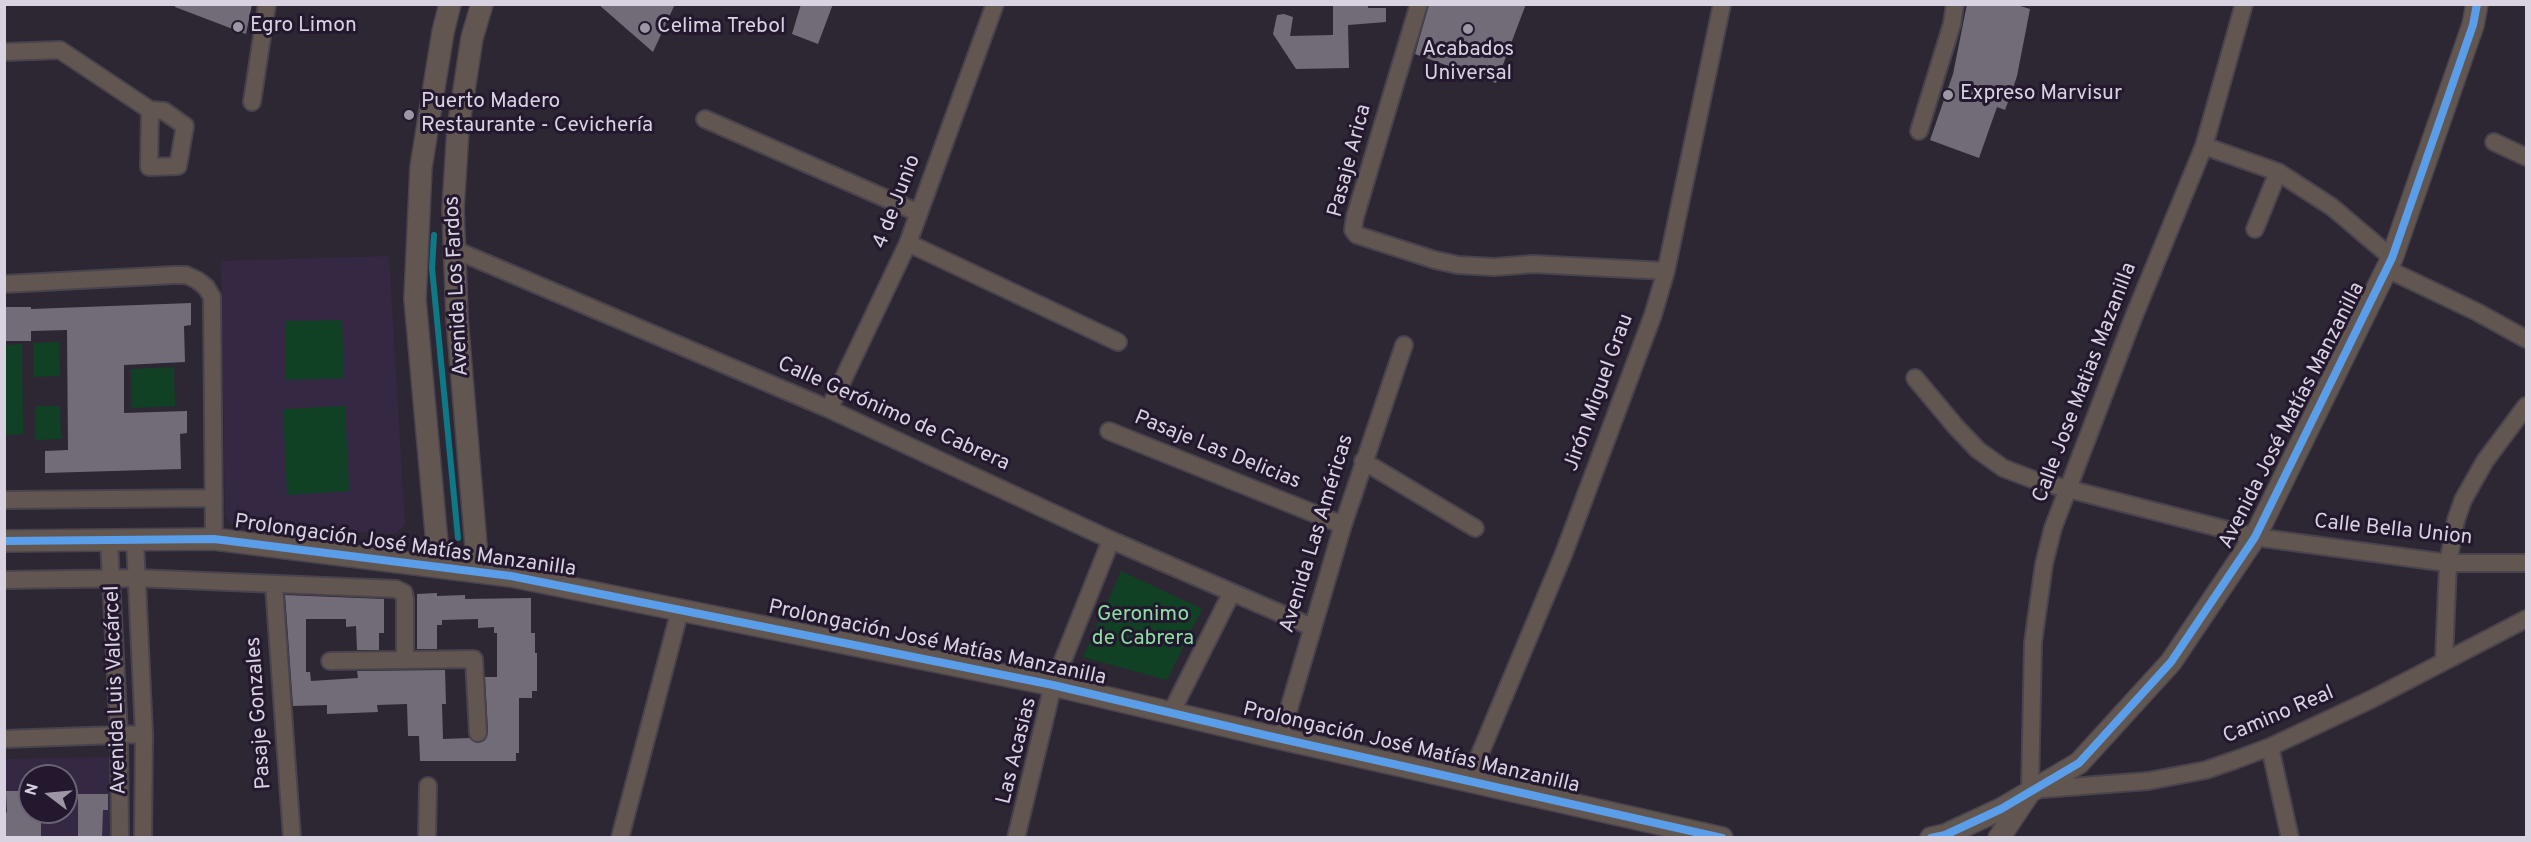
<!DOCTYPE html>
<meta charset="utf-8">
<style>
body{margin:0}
#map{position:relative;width:2531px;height:842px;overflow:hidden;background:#2d2733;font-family:Overpass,sans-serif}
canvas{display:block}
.frame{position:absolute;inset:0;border:6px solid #d9d2e1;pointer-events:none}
.north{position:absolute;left:18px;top:764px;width:60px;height:60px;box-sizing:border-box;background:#23182e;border:2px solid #6c6276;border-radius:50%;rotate:286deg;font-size:16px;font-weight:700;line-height:24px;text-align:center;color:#d9d2e1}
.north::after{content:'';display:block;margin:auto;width:21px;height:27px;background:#9d96a4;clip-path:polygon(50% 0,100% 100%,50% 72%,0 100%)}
</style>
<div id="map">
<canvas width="2531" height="842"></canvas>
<div class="frame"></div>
<div class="north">N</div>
</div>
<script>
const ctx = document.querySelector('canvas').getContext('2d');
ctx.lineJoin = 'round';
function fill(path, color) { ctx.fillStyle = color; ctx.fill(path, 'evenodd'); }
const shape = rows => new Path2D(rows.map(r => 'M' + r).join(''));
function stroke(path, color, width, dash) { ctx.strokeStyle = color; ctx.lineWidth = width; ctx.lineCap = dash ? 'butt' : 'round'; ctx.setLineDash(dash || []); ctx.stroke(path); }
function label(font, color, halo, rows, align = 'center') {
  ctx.font = font + ' Overpass,sans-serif'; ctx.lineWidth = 6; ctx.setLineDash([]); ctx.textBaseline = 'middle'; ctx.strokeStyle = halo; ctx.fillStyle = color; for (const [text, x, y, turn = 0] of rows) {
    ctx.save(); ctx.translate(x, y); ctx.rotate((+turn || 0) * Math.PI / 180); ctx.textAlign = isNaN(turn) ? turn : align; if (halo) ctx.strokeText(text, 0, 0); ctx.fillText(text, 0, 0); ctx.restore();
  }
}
const built = shape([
 [389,256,405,525,395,534,234,526,225,517,221,261],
 [111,757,112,837,5,837,4,759],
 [30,776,66,776,66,812,30,812]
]);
const green = shape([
 [342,320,344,378,286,380,285,321],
 [59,342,60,376,34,377,34,343],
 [22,344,23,434,5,435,5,345],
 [174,367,175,406,131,408,131,369],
 [35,406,60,406,61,439,35,440],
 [345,406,349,491,287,495,283,409],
 [1121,571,1202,609,1167,680,1083,657]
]);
const stream = shape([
 [434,235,432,268,458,538]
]);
const building = shape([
 [175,4,252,4,246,34,175,7],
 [598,4,675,4,653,52],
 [801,4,833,4,818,44,792,34],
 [1333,4,1368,4,1368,8,1386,8,1386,22,1348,25,1349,68,1296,69,1273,34,1277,15,1284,14,1293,17,1290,36,1333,35],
 [1429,4,1526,4,1496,83,1415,54],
 [1967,4,2014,4,2030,9,2017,76,2011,94,2005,110,1997,107,1979,158,1930,140,1953,74],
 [191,303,191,325,184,326,185,362,124,365,124,413,187,411,187,433,180,434,181,469,45,473,45,451,68,450,67,330,31,331,31,341,4,341,4,307,31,307,31,309],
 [437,593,437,596,465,595,465,599,531,598,531,633,535,633,535,653,537,653,537,691,532,691,532,698,519,698,519,753,516,753,516,761,420,761,419,736,408,736,407,704,377,705,378,712,327,714,327,705,293,706,285,595,384,599,384,633,379,633,379,650,357,650,356,626,346,627,346,619,306,619,306,672,310,672,311,681,358,678,357,671,445,670,446,704,442,704,443,739,469,738,478,743,484,741,488,732,485,677,497,677,497,633,494,633,494,627,478,628,478,619,442,620,442,625,437,625,437,649,417,649,417,594],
 [6,791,30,791,30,812,41,812,41,837,4,837,4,814,7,812],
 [78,794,108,794,108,810,103,810,102,837,78,836]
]);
const minor = shape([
 [1419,4,1355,217,1353,230,1357,235,1435,260,1458,265,1495,267,1533,264,1666,271],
 [2244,4,2204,146,2134,316,2053,528,2044,564,2033,643,2030,790,2148,781,2206,770,2235,760,2270,747,2372,699,2526,619],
 [4,52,60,50,150,110,164,111,185,126,178,166,149,167,150,110],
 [252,102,267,4],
 [705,119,919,213],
 [1919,131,1952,24,1955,4],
 [2494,142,2526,157],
 [2204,146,2278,172,2332,207,2392,258],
 [2255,229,2278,172],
 [908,243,1118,342],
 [453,249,829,409,1111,540,1312,627],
 [2387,269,2477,312,2526,339],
 [4,284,174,275,186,275,197,280,206,287,212,297,214,539],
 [1915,378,1956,427,1978,450,2003,468,2037,481,2255,537,2448,563,2526,563],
 [829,409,908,243,995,4],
 [1109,431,1343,525],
 [1363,461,1475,528],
 [4,500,214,498],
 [109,541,119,735,120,838],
 [135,541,144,734,143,838],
 [4,580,136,578,396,589,404,593,405,599,405,660],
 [274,585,292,838],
 [2444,660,2448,563,2456,520,2463,500,2485,461,2526,406],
 [330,661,474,659,478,733],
 [1171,713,1231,594],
 [4,739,144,734],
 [1280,739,1343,525,1404,345],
 [2270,747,2290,838],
 [1469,780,1564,553,1653,315,1666,271,1722,4],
 [427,838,428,786],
 [620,838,680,610],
 [1016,838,1053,685,1111,540]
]);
const tertiary = shape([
 [4,541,214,539,511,576,1053,685,1269,736,1722,838],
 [439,566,415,299,421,167,443,32,450,4],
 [478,570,457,318,453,209,458,129,472,38,482,4],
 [1931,838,1945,835,2001,809,2079,763,2171,662,2255,537,2392,258,2473,25,2477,4],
 [1999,838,2027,796]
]);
const cycleway = shape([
 [4,541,214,539,511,576,1053,685,1269,736,1722,838],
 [1931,838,1945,835,2001,809,2079,763,2171,662,2255,537,2392,258,2473,25,2477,4]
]);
const markers = [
 [238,27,6,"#9d96a4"],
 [645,28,6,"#9d96a4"],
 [1468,29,6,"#9d96a4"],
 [1948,95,6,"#9d96a4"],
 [409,115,6,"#9d96a4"]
];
const poiNames = [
 ["Egro Limon",250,27],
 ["Celima Trebol",657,28],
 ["Acabados",1468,51,"center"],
 ["Universal",1468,75,"center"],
 ["Expreso Marvisur",1960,95],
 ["Puerto Madero",421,103],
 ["Restaurante - Cevichería",421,127]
];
const streetNames = [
 ["Pasaje Arica",1351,161,-75],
 ["4 de Junio",898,202,-69],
 ["Avenida Los Fardos",458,286,-93],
 ["Calle Jose Matias Mazanilla",2086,383,-69],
 ["Jirón Miguel Grau",1600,393,-70],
 ["Calle Gerónimo de Cabrera",893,415,24],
 ["Avenida José Matías Manzanilla",2293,416,-63],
 ["Pasaje Las Delicias",1217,451,22],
 ["Calle Bella Union",2393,531,6],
 ["Avenida Las Américas",1318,534,-73],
 ["Prolongación José Matías Manzanilla",405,547,8],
 ["Prolongación José Matías Manzanilla",937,644,12],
 ["Avenida Luis Valcárcel",117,690,-92],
 ["Pasaje Gonzales",260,713,-94],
 ["Camino Real",2279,716,-23],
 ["Prolongación José Matías Manzanilla",1411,749,13],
 ["Las Acasias",1018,751,-76]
];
const parkNames = [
 ["Geronimo",1143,616],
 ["de Cabrera",1143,640]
];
fill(built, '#352843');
fill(green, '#114125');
stroke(stream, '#0e7886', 6);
fill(building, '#726c78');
stroke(minor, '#49434e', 20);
stroke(tertiary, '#49434e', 24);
stroke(minor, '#625650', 16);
stroke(tertiary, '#625650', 21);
stroke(cycleway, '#5a9eea', 8);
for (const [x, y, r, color] of markers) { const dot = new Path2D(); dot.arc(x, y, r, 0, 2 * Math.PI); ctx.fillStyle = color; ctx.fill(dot); stroke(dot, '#23182e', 2); }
label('21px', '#d9d2e1', '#23182e', poiNames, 'left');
label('21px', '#d9d2e1', '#23182e', streetNames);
label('21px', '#88dfa0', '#23182e', parkNames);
</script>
